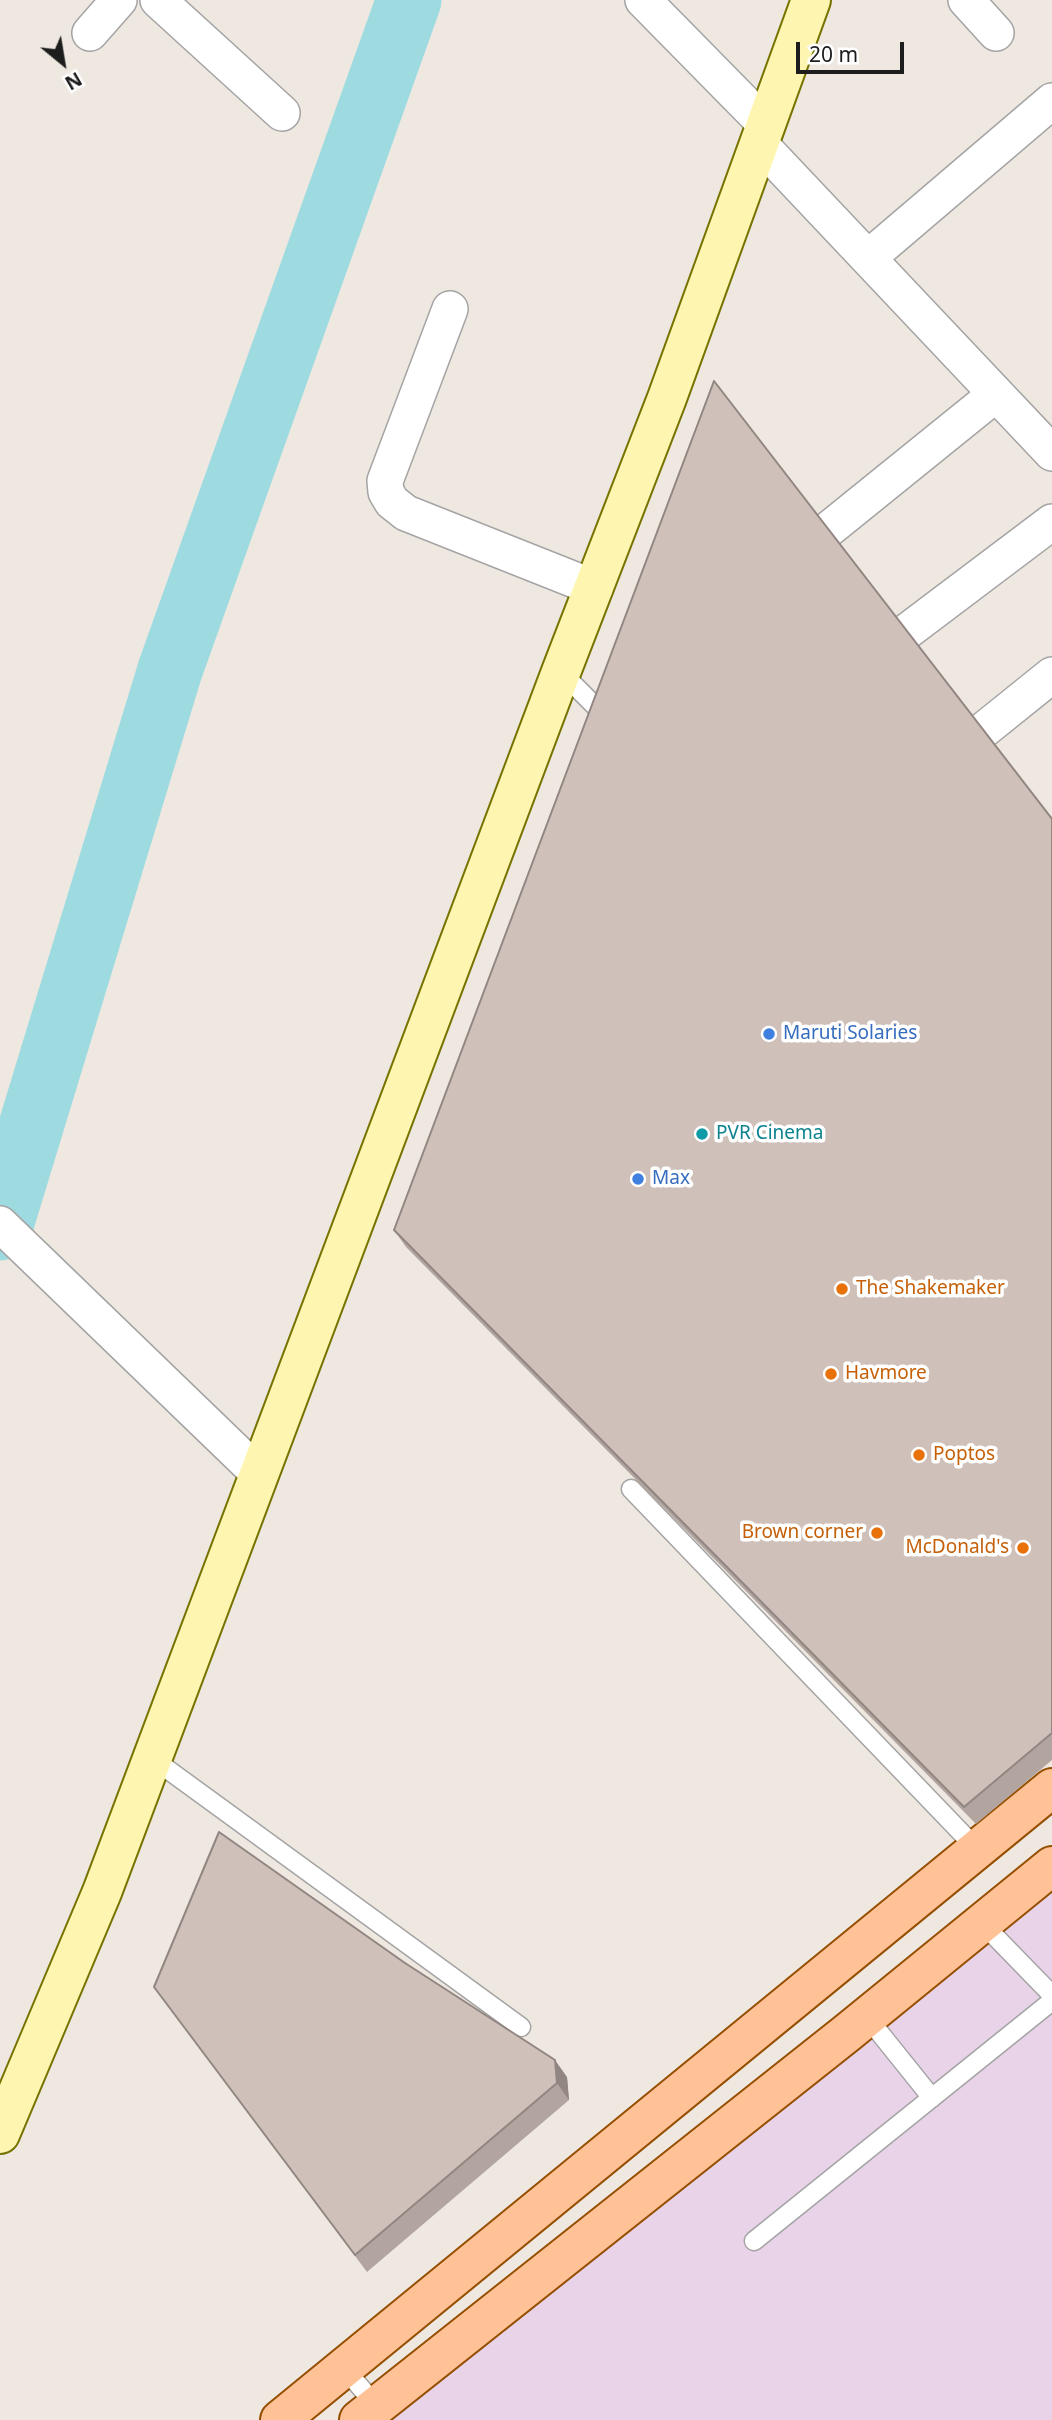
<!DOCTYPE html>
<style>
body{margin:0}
#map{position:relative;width:1052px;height:2420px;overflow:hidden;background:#efe8e1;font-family:"Noto Sans",sans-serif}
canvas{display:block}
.north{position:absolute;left:28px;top:28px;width:70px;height:70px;-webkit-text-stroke:5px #fff;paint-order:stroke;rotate:150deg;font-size:19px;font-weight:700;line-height:28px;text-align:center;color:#1d1d1d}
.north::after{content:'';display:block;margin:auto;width:24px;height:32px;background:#1d1d1d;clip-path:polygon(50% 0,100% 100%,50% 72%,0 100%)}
.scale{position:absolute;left:796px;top:42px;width:108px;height:32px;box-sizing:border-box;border:4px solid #1d1d1d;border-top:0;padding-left:9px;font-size:21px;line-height:24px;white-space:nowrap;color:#1d1d1d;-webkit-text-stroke:5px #fff;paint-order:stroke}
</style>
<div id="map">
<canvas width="1052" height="2420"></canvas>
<div class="north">N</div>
<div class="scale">20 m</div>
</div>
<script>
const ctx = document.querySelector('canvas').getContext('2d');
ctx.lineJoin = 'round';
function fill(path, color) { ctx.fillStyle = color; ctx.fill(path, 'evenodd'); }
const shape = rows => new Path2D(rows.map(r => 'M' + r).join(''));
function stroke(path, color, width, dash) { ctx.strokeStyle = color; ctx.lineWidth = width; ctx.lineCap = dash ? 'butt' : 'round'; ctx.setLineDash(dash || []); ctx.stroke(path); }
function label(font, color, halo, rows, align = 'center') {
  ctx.font = font + ' "Noto Sans",sans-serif'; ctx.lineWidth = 7; ctx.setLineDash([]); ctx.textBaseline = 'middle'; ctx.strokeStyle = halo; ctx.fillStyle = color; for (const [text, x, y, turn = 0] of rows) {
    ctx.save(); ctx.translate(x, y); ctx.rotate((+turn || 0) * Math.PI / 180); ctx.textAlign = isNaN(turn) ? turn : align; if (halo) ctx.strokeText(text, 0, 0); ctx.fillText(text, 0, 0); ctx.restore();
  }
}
const residential = shape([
 [0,1147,18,1160,0,1209]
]);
const industrial = shape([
 [1052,1856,1052,2420,360,2420]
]);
const river = shape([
 [0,1228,170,670,409,0]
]);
const lane = shape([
 [561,672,609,720],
 [631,1489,977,1849],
 [152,1758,521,2027],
 [982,1923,1052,1995],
 [867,2017,932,2098],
 [754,2241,1052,2001],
 [344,2368,379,2409]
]);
const street = shape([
 [158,0,282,113],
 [643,0,766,125],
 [966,0,996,33],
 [90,33,119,0],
 [759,143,1052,453],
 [868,258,1052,101],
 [450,309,385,481,386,492,392,502,406,513,595,588],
 [803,550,996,394],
 [881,651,1052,522],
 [965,745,1052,675],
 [0,1224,259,1474]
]);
const secondary = shape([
 [0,2134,102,1892,561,672,667,398,811,0]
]);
const primary = shape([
 [280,2420,1052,1788],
 [359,2420,847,2033,1052,1866]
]);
const wall = shape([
 [1052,819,1052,1760,976,1824,406,1247,394,1230],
 [154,1987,567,2077,569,2100,367,2272]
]);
const shadedWall = shape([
 [555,2060,567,2077,569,2100,557,2083]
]);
const building = shape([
 [714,381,1052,819,1052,1733,964,1807,394,1230,714,381],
 [219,1832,405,1963,555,2060,557,2083,355,2255,154,1987,219,1832]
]);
const markers = [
 [769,1034,7,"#3f7fe0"],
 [702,1134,7,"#0f9aa8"],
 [638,1179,7,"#3f7fe0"],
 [842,1289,7,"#e8710a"],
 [831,1374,7,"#e8710a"],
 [919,1455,7,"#e8710a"],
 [877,1533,7,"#e8710a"],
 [1023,1548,7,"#e8710a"]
];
const shopNames = [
 ["Maruti Solaries",783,1034],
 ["Max",652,1179]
];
const cultureNames = [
 ["PVR Cinema",716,1134]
];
const foodNames = [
 ["The Shakemaker",856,1289],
 ["Havmore",845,1374],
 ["Poptos",933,1455],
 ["Brown corner",863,1533,"right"],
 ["McDonald's",1009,1548,"right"]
];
fill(residential, '#dbd9da');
fill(industrial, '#e8d3e8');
stroke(river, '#9edbe0', 65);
stroke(lane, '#a4a4a4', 21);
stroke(street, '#a4a4a4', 38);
stroke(secondary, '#777300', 42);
stroke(primary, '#954e00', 42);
stroke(lane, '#fff', 18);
stroke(street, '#fff', 35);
stroke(secondary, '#fef6b0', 38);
stroke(primary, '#ffc296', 38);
fill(wall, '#b2a5a0');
fill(shadedWall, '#918682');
fill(building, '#cfc0ba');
stroke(building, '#918682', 2);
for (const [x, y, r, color] of markers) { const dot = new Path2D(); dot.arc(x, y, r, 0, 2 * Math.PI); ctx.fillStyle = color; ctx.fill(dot); stroke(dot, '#fff', 2.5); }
label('19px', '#366cbe', '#fff', shopNames, 'left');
label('19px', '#0d838f', '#fff', cultureNames, 'left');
label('19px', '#c56008', '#fff', foodNames, 'left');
</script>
